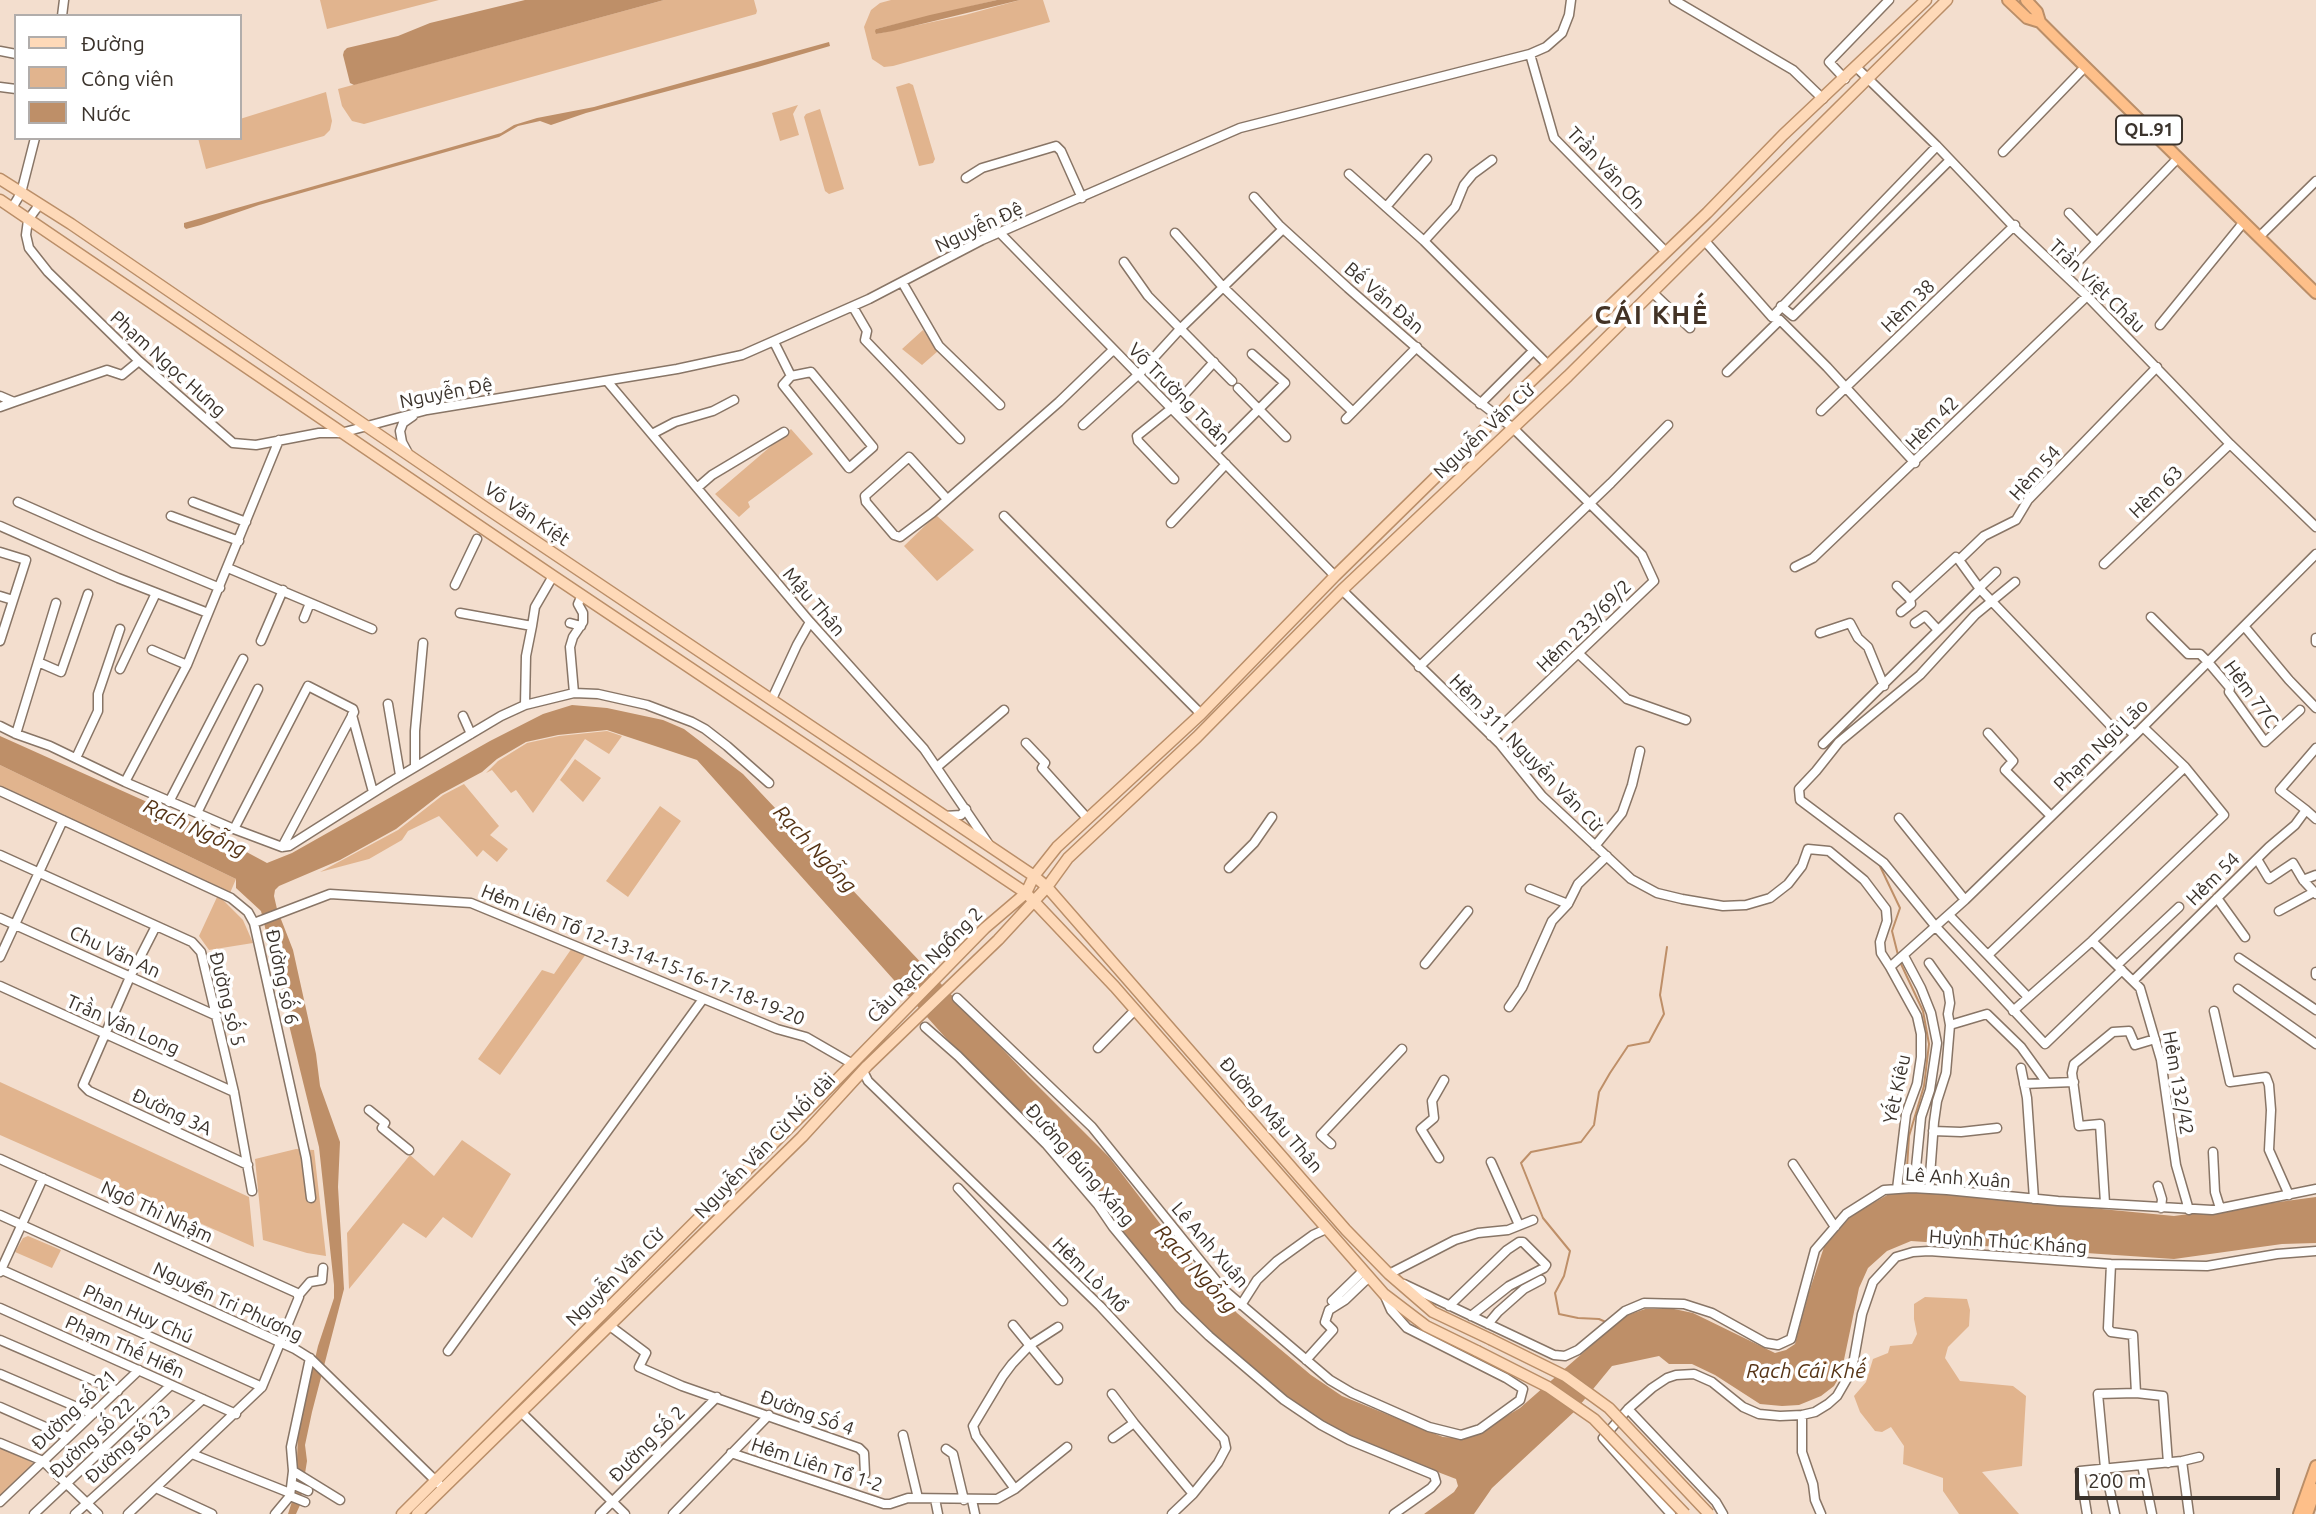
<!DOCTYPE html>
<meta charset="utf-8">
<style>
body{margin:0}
#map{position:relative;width:2316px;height:1514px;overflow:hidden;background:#f3dece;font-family:Ubuntu,sans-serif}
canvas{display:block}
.legend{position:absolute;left:14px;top:14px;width:228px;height:126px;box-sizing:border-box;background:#fff;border:2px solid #b1adab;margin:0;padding:9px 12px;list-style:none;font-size:21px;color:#3b332c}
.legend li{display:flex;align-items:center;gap:14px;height:35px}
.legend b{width:35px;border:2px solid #b1adab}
.scale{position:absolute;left:2075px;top:1468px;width:205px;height:32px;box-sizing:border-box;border:4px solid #3b332c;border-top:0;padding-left:9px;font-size:21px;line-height:24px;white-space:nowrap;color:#3b332c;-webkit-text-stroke:5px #fff;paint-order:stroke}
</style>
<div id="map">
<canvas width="2316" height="1514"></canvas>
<ul class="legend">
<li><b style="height:9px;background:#fed9b8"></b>Đường</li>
<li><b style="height:19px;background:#e1b48e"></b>Công viên</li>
<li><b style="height:19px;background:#be8f68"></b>Nước</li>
</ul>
<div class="scale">200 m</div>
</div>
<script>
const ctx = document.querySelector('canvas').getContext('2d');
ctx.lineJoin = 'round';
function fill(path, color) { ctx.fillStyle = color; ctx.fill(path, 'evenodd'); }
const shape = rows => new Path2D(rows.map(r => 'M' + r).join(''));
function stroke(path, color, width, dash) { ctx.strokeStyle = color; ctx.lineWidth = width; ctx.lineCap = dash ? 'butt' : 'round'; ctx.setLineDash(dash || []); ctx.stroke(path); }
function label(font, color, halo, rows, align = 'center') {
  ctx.font = font + ' Ubuntu,sans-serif'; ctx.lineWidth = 7; ctx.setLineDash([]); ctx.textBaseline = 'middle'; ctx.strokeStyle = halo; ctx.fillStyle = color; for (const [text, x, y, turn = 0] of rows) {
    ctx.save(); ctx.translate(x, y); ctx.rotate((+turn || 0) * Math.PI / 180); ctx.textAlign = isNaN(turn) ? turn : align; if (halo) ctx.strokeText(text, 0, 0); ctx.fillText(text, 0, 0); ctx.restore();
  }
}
const green = shape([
 [320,0,439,0,327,29],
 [664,0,754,0,757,11,756,14,364,124,352,121,342,106,338,89],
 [891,0,997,0,876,29,876,34,965,15,1020,0,1043,0,1050,22,893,66,884,67,872,59,864,27,871,10,880,3],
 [909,83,913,85,935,159,933,163,919,166,896,87],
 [326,92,332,121,330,130,324,136,206,169,198,138,240,138,240,119],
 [798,105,793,114,799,135,780,141,772,113],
 [820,109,844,189,829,194,825,191,804,117,806,114],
 [923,330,938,351,922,365,902,349],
 [791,429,813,454,748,502,750,507,739,517,715,494],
 [936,515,974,550,937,581,904,546],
 [607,731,622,736,609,754,585,739,533,813,516,790,511,793,492,770,486,773,498,761,527,743,559,736],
 [575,759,601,778,583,802,560,780],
 [0,765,236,879,230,893,0,788],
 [464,784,499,826,490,835,508,849,497,862,483,850,477,857,439,816,408,831,402,840,369,859,320,872,398,830,443,795],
 [660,806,681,821,628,897,606,881],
 [218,895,243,920,253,943,209,950,199,936],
 [572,948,586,954,500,1075,478,1059,542,970,554,974],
 [0,1082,249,1197,254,1247,0,1135],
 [462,1140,511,1174,472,1238,443,1217,426,1238,403,1223,349,1289,347,1233,410,1155,434,1176],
 [296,1149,314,1150,326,1256,307,1253,263,1240,255,1159],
 [28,1236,61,1250,52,1268,15,1252,23,1238],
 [1925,1297,1967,1299,1970,1310,1969,1326,1948,1347,1945,1358,1960,1381,2013,1386,2026,1396,2022,1466,1982,1472,2019,1514,1959,1514,1943,1491,1943,1478,1903,1464,1904,1446,1891,1427,1882,1432,1875,1431,1860,1412,1854,1396,1866,1382,1873,1359,1888,1353,1890,1346,1912,1344,1917,1334,1914,1319,1914,1304],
 [0,1446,35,1464,0,1502]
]);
const water = shape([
 [525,0,664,0,354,85,350,83,343,55,344,51,347,48,398,36,430,23],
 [997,0,1020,0,893,31,876,34,875,31,876,29,930,15],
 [829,42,830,46,758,67,586,113,551,125,540,121,518,126,499,137,259,205,201,225,186,229,184,227,184,223,501,133,514,125,537,118,594,107],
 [572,705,607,708,663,720,684,729,743,774,1028,1076,1109,1157,1181,1251,1237,1313,1311,1375,1342,1396,1443,1437,1460,1438,1474,1435,1520,1408,1625,1316,1645,1309,1674,1309,1693,1313,1775,1353,1786,1350,1795,1344,1809,1292,1824,1247,1852,1215,1889,1194,1905,1190,2174,1216,2316,1197,2316,1243,2282,1244,2174,1259,1911,1241,1887,1251,1868,1268,1859,1288,1841,1374,1834,1386,1821,1396,1799,1405,1782,1406,1760,1404,1715,1375,1692,1364,1669,1364,1659,1356,1612,1366,1575,1411,1492,1488,1474,1514,1424,1514,1454,1492,1458,1486,1456,1479,1342,1435,1290,1401,1192,1317,1059,1156,944,1036,697,760,607,730,558,735,526,742,497,759,482,772,441,794,396,829,340,860,279,886,275,890,274,896,277,909,293,950,316,1054,320,1086,340,1142,338,1187,344,1289,312,1412,305,1445,307,1461,300,1505,296,1514,288,1514,296,1489,298,1432,318,1346,334,1298,334,1285,319,1147,261,911,236,888,236,879,0,765,0,736,185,819,267,863,292,853,490,741,543,714]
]);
const stream = shape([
 [1878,862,1900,908,1892,931,1898,955],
 [1901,964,1923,1011,1929,1044,1924,1086,1909,1136,1906,1184],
 [1608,1323,1599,1319,1578,1318,1559,1314,1555,1293,1564,1276,1570,1251,1543,1218,1521,1163,1531,1152,1581,1142,1594,1125,1599,1092,1610,1073,1628,1046,1649,1042,1664,1014,1660,995,1667,947]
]);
const minor = shape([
 [1674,0,1793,70,1823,99],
 [62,16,64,0],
 [0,51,16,54],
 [1530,54,1554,138,1666,252],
 [1856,67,1937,146,2014,227,2087,296,2230,444,2316,527],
 [1845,79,1829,62,1889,0],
 [0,87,16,89],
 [2003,152,2085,67],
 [1349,174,1424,241,1548,365],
 [966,178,982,168,1056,146,1061,151,1082,198],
 [1254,197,1279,225,1348,288,1474,398,1513,428,1642,555,1654,581,1491,736],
 [39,205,28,220,26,235,29,248,48,272,139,361,233,443,256,445,319,433,341,433,427,410,677,369,742,355,869,299,982,240,1240,128,1530,54,1546,47,1562,33,1569,15,1571,0],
 [1386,207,1427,159],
 [12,208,21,193,35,138],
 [2069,213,2097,242],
 [1000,233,1335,576],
 [1175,233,1223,287,1353,412],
 [2259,237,2316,181],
 [1704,240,1772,317,1937,146],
 [1424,241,1455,207,1464,185,1473,174,1492,160],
 [1124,262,1148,296,1232,381],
 [2065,275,2178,158],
 [902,282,939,346,1000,405],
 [1652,292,1690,328],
 [1781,306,1793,316,1950,160],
 [853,307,867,331,865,340,960,439],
 [1772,317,1780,320,1827,367,1915,463],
 [2160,325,2243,223],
 [774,342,791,376,811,372,873,447,849,468,783,385,791,376],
 [1727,372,1780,320],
 [607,381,810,622,924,749,990,846],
 [1238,388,1286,437],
 [0,396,14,402,107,370,122,375,139,361],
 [1480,404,1533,351],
 [0,407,14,402],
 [1821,411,2015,225],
 [1346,419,1417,347],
 [1083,425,1139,374,1181,328,1283,229],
 [652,434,675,422,713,411,734,400],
 [1215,453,1285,383,1252,354],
 [409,455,402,442,400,431,403,423,413,416],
 [1174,479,1138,441,1137,436,1172,408,1214,362],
 [697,488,712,475,784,432],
 [947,499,909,457,865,496,866,502,894,535,900,537,932,513,1059,402,1113,350],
 [18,502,95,536,220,588],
 [193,502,246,522],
 [171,516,239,541],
 [1004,516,1201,714],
 [1171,523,1226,464],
 [0,526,118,578,208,613],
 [0,552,26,560,0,641],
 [1959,560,1980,589,2112,727,2123,725,2135,735],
 [2104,564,2230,444],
 [1795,567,1813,558,2087,296],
 [228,568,372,629],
 [2015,582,1975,615,1920,675,1839,742,1816,771,1799,789,1800,800,1884,863,1936,927,2045,1044,2122,970],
 [455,585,477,539],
 [1897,586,1910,599,1956,557,1959,560,1984,536,2016,520,2028,500,2157,367],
 [1979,588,1996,572],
 [1342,590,1500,744,1542,796,1631,879,1657,893,1682,899,1723,906,1746,905,1770,898,1788,884,1802,866,1808,849,1829,851,1864,880,1886,909,1887,921,1880,942,1881,953,1890,967],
 [0,596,13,600],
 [56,603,16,734,50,746,125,782,234,829,282,847,289,846,390,782,501,716,525,705,574,693,598,694,647,705,692,722,705,729,727,746,769,783],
 [1901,612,1911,604,1910,599],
 [460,613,532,626,535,607,553,576],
 [2151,617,2188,654,2200,654,2208,662,2230,688,2229,692,2265,742,2300,710],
 [304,618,310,603],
 [570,623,581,626],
 [1915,623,1925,616,1938,630],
 [2244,626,2289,680,2316,708],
 [1820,633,1850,623,1858,638,1868,647,1884,686],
 [2316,638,2316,642],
 [261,641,283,590],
 [152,650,187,665],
 [1578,653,1627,699,1686,720],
 [38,662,61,672,88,594],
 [1419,667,1611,483,1668,425],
 [120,669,156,593],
 [574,693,570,647,573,637,583,622,583,613,578,604,582,595],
 [772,699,797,645,810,622],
 [388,704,400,775],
 [525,705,526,656,532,626],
 [352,715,373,792],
 [463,716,471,734],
 [0,726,16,734],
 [1988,733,2013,761,2005,770,2051,816],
 [1026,743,1045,763,1042,768,1087,818],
 [1823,744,1980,589],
 [76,758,98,711,98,694,120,629],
 [415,767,415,731,423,643],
 [937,767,1004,710],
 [125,782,187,665,279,440],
 [0,791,231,898,248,912,254,923,306,1158,311,1198],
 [169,802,243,659],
 [2306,810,2280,790,2316,748],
 [197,813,258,689],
 [945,816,961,815,966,809],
 [1899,818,1965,900],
 [234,829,308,686,353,709,354,712,282,847],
 [1595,846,1622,813,1632,785,1640,751],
 [0,855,192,942,201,952,234,1092,252,1191],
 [2257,859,2269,879,2293,863,2303,880,2316,894],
 [1229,868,1254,843,1272,817],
 [2303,880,2316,875],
 [2217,898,2245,937],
 [1568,904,1578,884,1607,856],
 [2279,911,2314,892],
 [1949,915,2028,997],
 [0,918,217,1016],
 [254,923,330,894,471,903,777,1029,806,1037,851,1063],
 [156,926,130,977,83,1085,89,1091,248,1165],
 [2092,941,2140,988,2161,1060,2176,1165,2189,1210],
 [1988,955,2185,767],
 [1904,956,1921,988,1931,1013,1937,1043,1930,1090,1921,1117,1914,1188],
 [0,957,63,820],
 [2239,958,2316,1010],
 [1929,963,1948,990,1950,1003,1948,1014,1950,1025,1946,1073,1937,1101,1934,1122,1929,1189],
 [1425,964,1468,911],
 [2117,965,2179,907],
 [2316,972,2316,975],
 [2133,981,2269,847,2295,825,2306,810,2316,819],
 [0,986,234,1092],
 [2238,989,2316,1044],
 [957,998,1092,1127,1223,1289,1330,1380,1352,1393,1429,1427,1461,1435,1480,1429,1520,1400,1523,1389,1506,1378,1407,1328,1391,1310,1384,1294],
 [1509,1007,1522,988,1552,921,1568,904,1530,889],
 [2013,1011,2092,941,2224,815,2185,767,2143,727],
 [2214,1011,2230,1082,2266,1077,2269,1085,2271,1110,2269,1150,2289,1195],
 [1950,1025,1987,1014,2021,1047,2047,1083,2074,1082],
 [925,1027,958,1056,1046,1144,1098,1205,1113,1227,1179,1307,1209,1336,1284,1400,1321,1425,1349,1440,1434,1475,1436,1482,1431,1488,1394,1514],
 [1098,1048,1135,1010],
 [2021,1068,2027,1098,2034,1199],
 [863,1071,868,1081,1100,1306,1224,1439,1226,1448,1218,1463,1193,1494,1172,1514],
 [2024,1084,2047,1083],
 [369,1110,385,1123,382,1128,409,1150],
 [1933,1131,1961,1132,1997,1128],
 [1331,1144,1321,1135,1402,1049],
 [2213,1152,2215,1192,2220,1208],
 [1439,1158,1421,1129,1434,1118,1432,1101,1444,1080],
 [0,1159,297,1293,299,1297,262,1387,128,1514],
 [1491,1162,1519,1225],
 [1793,1164,1835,1227],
 [2158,1186,2162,1199,2161,1208],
 [958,1188,1063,1301],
 [1897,1189,1906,1114,1917,1084,1921,1057,1921,1034,1917,1016,1890,967,1965,900,2135,735,2316,554],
 [2105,1203,2100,1124,2079,1126,2072,1073,2074,1064,2113,1032,2129,1031,2135,1045,2155,1039],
 [0,1215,295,1349,311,1359,439,1484],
 [2111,1264,2108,1328,2111,1332,2133,1335,2136,1393],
 [0,1269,262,1387],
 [0,1272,43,1178],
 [1389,1274,1455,1240,1478,1233,1508,1230,1533,1220],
 [1404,1284,1554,1355,1565,1356,1578,1350,1625,1311,1644,1303,1684,1304,1712,1313,1766,1343,1778,1345,1791,1339,1815,1250,1846,1214,1884,1190,1912,1188,1947,1190,2058,1201,2212,1210,2316,1189],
 [298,1296,310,1282,322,1280,323,1268],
 [1332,1301,1362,1272],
 [1241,1305,1257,1280,1277,1261,1313,1235,1326,1229],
 [1449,1306,1507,1250,1519,1242,1523,1242,1546,1265,1544,1268,1509,1286,1471,1316],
 [0,1308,236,1414],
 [1488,1324,1498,1312,1524,1289,1541,1280],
 [1013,1325,1058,1380],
 [610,1326,646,1353,639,1367,682,1386,859,1448,864,1453,865,1474],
 [0,1340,118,1391],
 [448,1351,703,999],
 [1306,1360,1333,1330,1325,1322,1329,1310,1345,1300,1368,1278],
 [0,1374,93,1414],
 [1112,1394,1134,1423,1113,1438],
 [0,1407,68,1437],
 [1628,1409,1716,1502,1723,1514],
 [521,1412,625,1514],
 [1802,1415,1802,1452,1813,1484,1815,1500,1821,1514],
 [1134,1423,1193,1494],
 [903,1435,918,1498],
 [0,1443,43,1461,98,1514],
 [946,1449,953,1454,964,1500],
 [731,1453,884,1504,890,1504,908,1498,997,1499,1015,1489,1067,1447],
 [192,1454,290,1493],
 [2182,1461,2189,1514],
 [2142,1465,2152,1514],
 [293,1471,291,1447,310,1358],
 [292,1484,308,1491],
 [156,1488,212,1514],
 [1015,1489,976,1436,973,1426,1003,1376,1012,1364,1030,1345,1058,1327],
 [290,1496,305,1502],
 [935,1499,938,1514],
 [972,1500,975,1514],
 [0,1502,139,1370],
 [34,1514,171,1385],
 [75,1514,203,1399],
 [275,1514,290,1496,293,1471,340,1500],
 [600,1514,717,1397],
 [673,1514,769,1415],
 [1671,1514,1603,1438,1628,1409,1652,1388,1667,1378,1676,1375,1694,1374,1712,1382,1743,1407,1759,1414,1780,1416,1802,1415,1815,1412,1828,1404,1837,1396,1848,1377,1854,1359,1862,1314,1873,1282,1896,1257,1913,1252,1929,1251,2111,1264,2207,1266,2277,1254,2316,1251],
 [2087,1514,2080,1471,2182,1461,2199,1457],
 [2115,1514,2105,1468,2098,1394,2136,1393,2163,1396,2168,1463]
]);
const major = shape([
 [0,179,71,224,486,508,1034,876,1047,887,1346,1230,1389,1274,1433,1312,1490,1339],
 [0,200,553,576,1026,893,1115,987,1384,1294,1426,1326,1477,1351],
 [402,1514,814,1103,985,928,1026,893,1034,876,1057,847,1201,714,1335,576,1497,417,1521,391,1707,213,1783,135,1926,0],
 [417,1514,802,1137,867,1066,998,940,1047,887,1068,858,1197,737,1342,590,1568,376,1947,0]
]);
const highway = shape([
 [2008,0,2027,18,2040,22,2058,40,2316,293],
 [2026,0,2037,12,2040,22],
 [2299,1514,2316,1466],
 [2307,1514,2316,1489]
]);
const majorBridge = shape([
 [1490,1339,1565,1376,1609,1408,1709,1514],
 [1477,1351,1548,1387,1594,1419,1685,1514]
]);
const shields = [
 [2149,130,66]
];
const shieldNames = [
 ["QL.91",2149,130]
];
const streetNames = [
 ["Trần Văn Ơn",1606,168,47],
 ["Nguyễn Đệ",979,227,-25],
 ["Trần Việt Châu",2097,286,44],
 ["Bế Văn Đàn",1384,298,41],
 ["Hèm 38",1908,306,-44],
 ["Phạm Ngọc Hưng",168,364,42],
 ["Nguyễn Đệ",446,393,-11],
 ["Võ Trường Toản",1179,394,45],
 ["Hèm 42",1932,423,-45],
 ["Nguyễn Văn Cừ",1484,431,-43],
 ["Hèm 54",2035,473,-48],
 ["Hèm 63",2156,492,-44],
 ["Võ Văn Kiệt",527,514,34],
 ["Mậu Thân",814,602,49],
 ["Hẻm 233/69/2",1584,626,-44],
 ["Hẻm 77C",2251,694,54],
 ["Phạm Ngũ Lão",2101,745,-44],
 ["Hẻm 311 Nguyễn Văn Cừ",1526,753,46],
 ["Hẻm 54",2213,879,-45],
 ["Chu Văn An",115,952,25],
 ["Hẻm Liên Tổ 12-13-14-15-16-17-18-19-20",643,955,22],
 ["Cầu Rạch Ngổng 2",925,965,-45],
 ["Đường số 6",282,977,78],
 ["Đường số 5",227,999,76],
 ["Trần Văn Long",123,1025,24],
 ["Hẻm 132/42",2178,1083,80],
 ["Yết Kiêu",1897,1089,-78],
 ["Đường 3A",172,1112,25],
 ["Đường Mậu Thân",1271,1115,49],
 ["Nguyễn Văn Cừ Nối dài",765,1146,-46],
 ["Đường Búng Xáng",1080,1165,49],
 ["Lê Anh Xuân",1958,1178,4],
 ["Ngô Thì Nhậm",157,1212,25],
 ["Huỳnh Thúc Kháng",2008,1242,4],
 ["Lê Anh Xuân",1210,1245,49],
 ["Hẻm Lò Mổ",1090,1275,45],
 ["Nguyễn Văn Cừ",615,1277,-45],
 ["Nguyển Tri Phương",228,1302,25],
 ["Phan Huy Chú",138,1314,24],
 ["Phạm Thế Hiển",125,1347,24],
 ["Đường số 21",74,1410,-43],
 ["Đường Số 4",807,1413,20],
 ["Đường số 22",92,1438,-43],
 ["Đường số 23",128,1444,-42],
 ["Đường Số 2",647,1444,-45],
 ["Hẻm Liên Tổ 1-2",817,1465,18]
];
const waterNames = [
 ["Rạch Ngỗng",195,828,25],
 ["Rạch Ngỗng",815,849,47],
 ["Rạch Ngỗng",1196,1269,48],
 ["Rạch Cái Khế",1806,1371]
];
const districtNames = [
 ["CÁI KHẾ",1652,315]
];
fill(green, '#e1b48e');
fill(water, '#be8f68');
stroke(stream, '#be8f68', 2);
stroke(minor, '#887566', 11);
stroke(major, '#ba8e68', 13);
stroke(highway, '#ba8e68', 14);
stroke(minor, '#fff', 8);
stroke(major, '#fed9b8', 10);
stroke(highway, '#febf89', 10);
stroke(majorBridge, '#ba8e68', 13, []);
stroke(majorBridge, '#fed9b8', 10);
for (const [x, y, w] of shields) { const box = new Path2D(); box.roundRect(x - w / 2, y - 14.5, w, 29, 5); ctx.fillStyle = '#fff'; ctx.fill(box); stroke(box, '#3b332c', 2); }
label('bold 18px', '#3b332c', null, shieldNames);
label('19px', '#3b332c', '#fff', streetNames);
label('italic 21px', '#563416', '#fff', waterNames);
ctx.letterSpacing = '2px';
label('bold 26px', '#433326', '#fff', districtNames);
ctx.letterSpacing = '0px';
</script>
